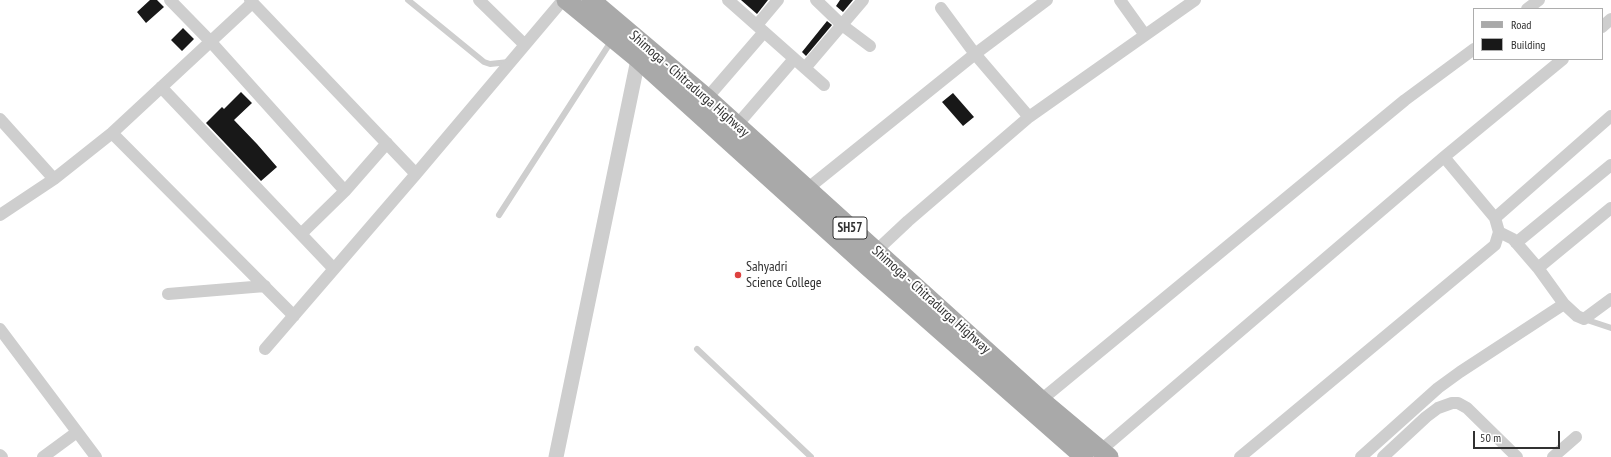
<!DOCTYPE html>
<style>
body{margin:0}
#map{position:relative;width:1611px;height:457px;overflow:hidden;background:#fff;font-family:"PT Sans Narrow",sans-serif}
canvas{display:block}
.legend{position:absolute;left:1473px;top:8px;width:130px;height:52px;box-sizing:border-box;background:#fff;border:1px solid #adadad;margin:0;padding:5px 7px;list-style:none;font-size:12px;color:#313131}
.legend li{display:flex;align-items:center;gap:8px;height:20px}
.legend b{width:20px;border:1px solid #adadad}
.scale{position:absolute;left:1473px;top:431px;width:87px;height:18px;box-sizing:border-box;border:2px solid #313131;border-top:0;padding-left:5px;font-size:12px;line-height:14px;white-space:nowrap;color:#313131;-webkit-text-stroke:3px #fff;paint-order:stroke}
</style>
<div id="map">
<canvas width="1611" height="457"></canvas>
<ul class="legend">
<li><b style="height:5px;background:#a9a9a9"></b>Road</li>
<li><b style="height:11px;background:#181818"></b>Building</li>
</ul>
<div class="scale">50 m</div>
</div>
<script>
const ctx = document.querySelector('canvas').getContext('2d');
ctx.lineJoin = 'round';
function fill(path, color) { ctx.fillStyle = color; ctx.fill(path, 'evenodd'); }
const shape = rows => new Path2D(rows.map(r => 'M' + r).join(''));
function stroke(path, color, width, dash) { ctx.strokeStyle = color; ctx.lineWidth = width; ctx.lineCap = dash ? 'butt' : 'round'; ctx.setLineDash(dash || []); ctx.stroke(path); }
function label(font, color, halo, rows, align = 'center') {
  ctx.font = font + ' "PT Sans Narrow",sans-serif'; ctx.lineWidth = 4; ctx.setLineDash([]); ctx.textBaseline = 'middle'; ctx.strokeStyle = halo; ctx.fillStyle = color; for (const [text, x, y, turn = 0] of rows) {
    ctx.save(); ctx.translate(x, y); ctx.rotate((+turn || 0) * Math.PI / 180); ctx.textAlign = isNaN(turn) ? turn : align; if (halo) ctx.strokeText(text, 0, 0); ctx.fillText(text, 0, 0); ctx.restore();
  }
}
const building = shape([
 [150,0,157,0,164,7,146,23,137,12],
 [741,0,768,0,757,14],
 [840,0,853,0,843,12,836,6],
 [827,21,832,25,806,56,802,52],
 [183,28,194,39,182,51,171,40],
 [241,92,252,103,234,120,257,144,277,167,261,181,206,123,222,107,224,109],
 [953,93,974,117,963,126,942,102]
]);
const service = shape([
 [408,0,484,62,490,64,509,62],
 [499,215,612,40],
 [1584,319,1611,328],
 [697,349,811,457]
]);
const minor = shape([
 [170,0,210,41,345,191],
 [250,0,416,174],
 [479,0,525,45],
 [728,0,824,85],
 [816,0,842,25,870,46],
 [1120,0,1145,35],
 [941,8,975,54,1029,117],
 [1527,9,1539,0],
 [757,25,778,0],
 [1602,27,1611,19],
 [805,68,863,0],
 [161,87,334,269],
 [707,98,764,32],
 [0,119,54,179],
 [737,125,794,59],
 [112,133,294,316],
 [807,189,975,54,1047,0],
 [0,215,54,179,112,133,252,3],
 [1495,218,1611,116],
 [1499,232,1513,239,1538,268,1564,304,1577,316,1584,319,1611,299],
 [301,234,345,191,387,143],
 [1516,243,1611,165],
 [876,251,908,221,1029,117,1195,0],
 [1538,268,1611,208],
 [168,294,265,286],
 [0,329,96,457],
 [265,349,416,174,563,0],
 [1041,400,1405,100,1474,49],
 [1101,450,1444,157,1563,59],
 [0,455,2,457],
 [43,457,77,432],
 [1240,457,1495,245,1499,232,1495,218,1444,157],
 [1361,457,1438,388,1460,372,1564,304],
 [1383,457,1426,417,1438,408,1452,403,1458,403,1467,408,1517,457],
 [1553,457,1576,437]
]);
const tertiary = shape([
 [556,457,640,50]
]);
const primary = shape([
 [566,0,639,60,868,267,1084,457],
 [591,0,707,98,1041,400,1109,457]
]);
const markers = [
 [738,275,4,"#dd413f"]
];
const shields = [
 [850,228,34]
];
const shieldNames = [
 ["SH57",850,228]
];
const streetNames = [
 ["Shimoga - Chitradurga Highway",689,84,41],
 ["Shimoga - Chitradurga Highway",931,300,42]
];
const poiNames = [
 ["Sahyadri",746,267],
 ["Science College",746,283]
];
fill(building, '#181818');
stroke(service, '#cecece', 6);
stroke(minor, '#cecece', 12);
stroke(tertiary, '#cecece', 15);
stroke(primary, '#a9a9a9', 19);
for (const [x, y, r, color] of markers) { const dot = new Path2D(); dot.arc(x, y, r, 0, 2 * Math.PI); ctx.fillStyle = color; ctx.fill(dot); stroke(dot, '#fff', 1.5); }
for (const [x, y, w] of shields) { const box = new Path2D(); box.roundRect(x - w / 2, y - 11, w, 22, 3); ctx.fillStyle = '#fff'; ctx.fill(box); stroke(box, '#313131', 1); }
label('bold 13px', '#313131', null, shieldNames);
label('14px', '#313131', '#fff', streetNames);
label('14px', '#313131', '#fff', poiNames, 'left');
</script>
